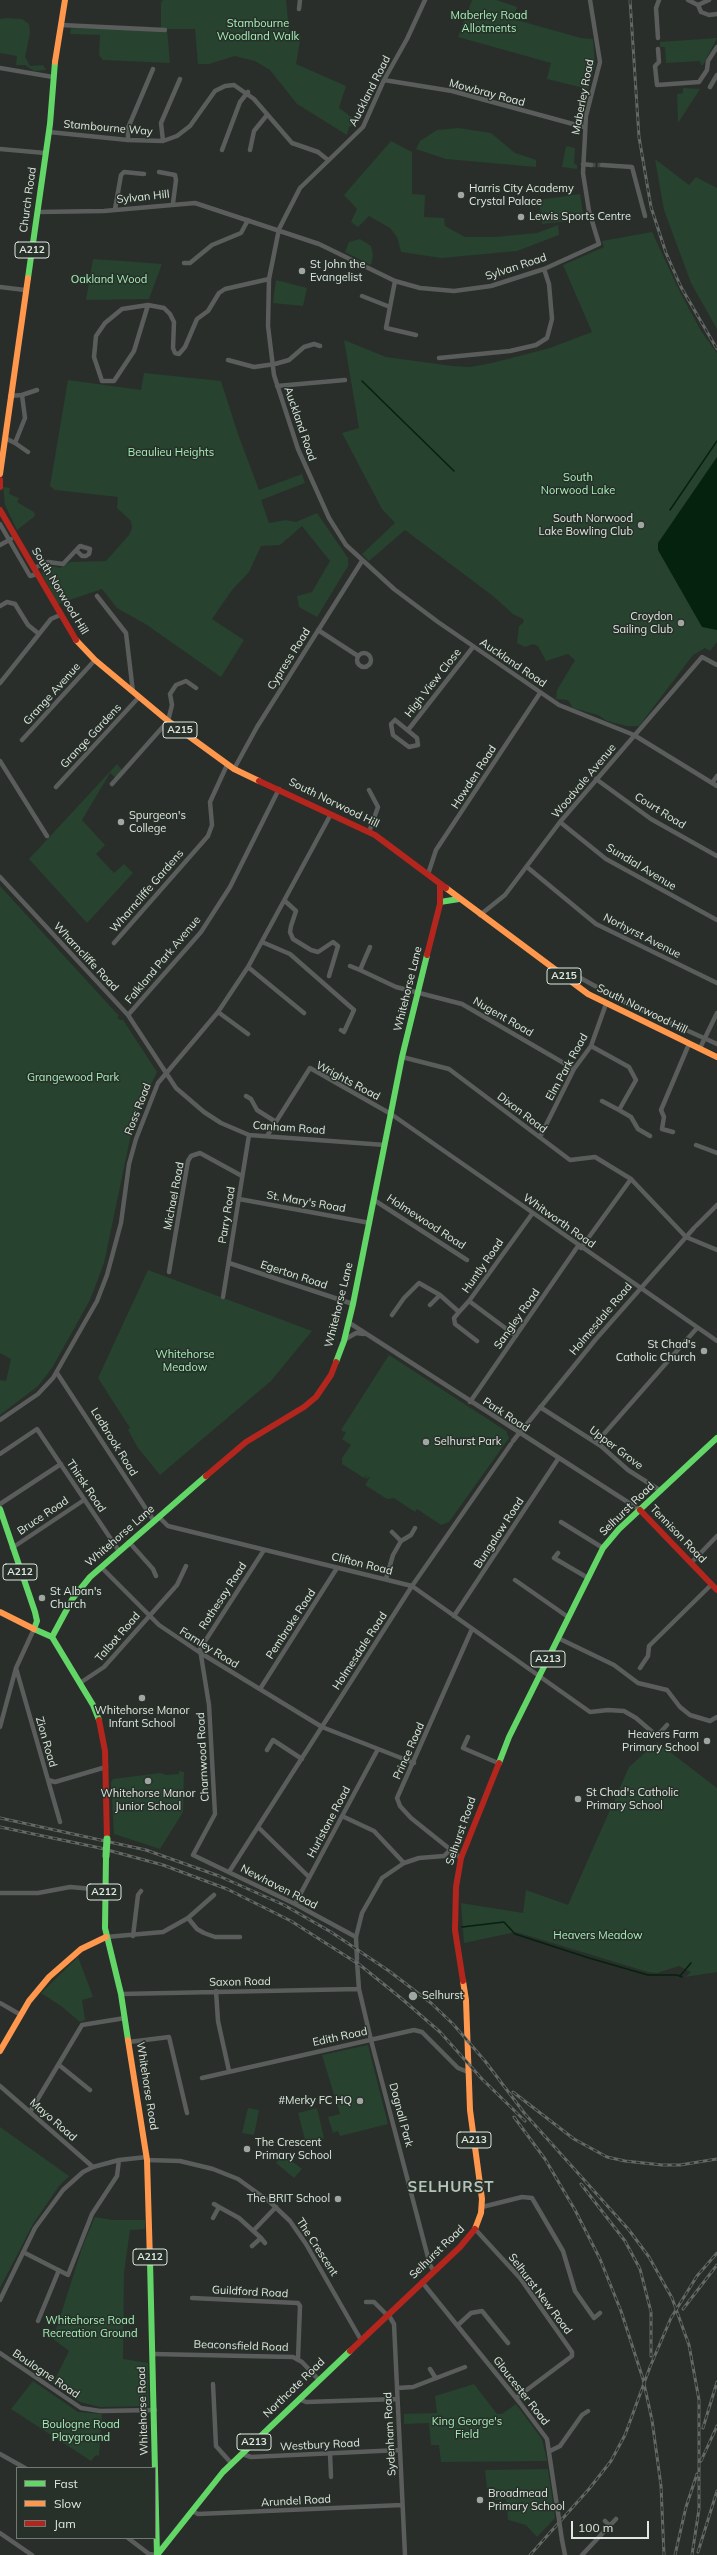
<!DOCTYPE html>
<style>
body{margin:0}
#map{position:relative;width:717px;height:2555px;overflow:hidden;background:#292e2a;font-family:Mulish,sans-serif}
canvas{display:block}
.legend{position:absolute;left:16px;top:2467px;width:140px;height:72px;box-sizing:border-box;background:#273029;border:1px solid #717973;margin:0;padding:5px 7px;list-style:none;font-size:12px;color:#e0e6e1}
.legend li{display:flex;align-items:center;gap:8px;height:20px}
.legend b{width:20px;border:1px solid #717973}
.scale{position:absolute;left:571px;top:2521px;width:78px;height:18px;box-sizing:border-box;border:2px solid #e0e6e1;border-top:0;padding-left:5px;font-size:12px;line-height:14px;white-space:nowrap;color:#e0e6e1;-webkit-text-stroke:3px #273029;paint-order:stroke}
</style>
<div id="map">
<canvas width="717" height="2555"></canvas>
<ul class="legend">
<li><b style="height:5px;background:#63d668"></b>Fast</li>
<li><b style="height:5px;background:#ff974d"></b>Slow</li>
<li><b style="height:5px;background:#b3261e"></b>Jam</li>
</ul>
<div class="scale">100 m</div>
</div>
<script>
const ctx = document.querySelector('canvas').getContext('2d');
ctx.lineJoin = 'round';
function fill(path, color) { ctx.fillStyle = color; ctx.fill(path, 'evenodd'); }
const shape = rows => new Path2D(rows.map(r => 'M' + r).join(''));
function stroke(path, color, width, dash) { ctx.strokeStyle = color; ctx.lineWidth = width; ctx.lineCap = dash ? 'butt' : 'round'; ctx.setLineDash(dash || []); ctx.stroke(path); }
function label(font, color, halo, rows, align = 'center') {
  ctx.font = font + ' Mulish,sans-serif'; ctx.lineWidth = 3; ctx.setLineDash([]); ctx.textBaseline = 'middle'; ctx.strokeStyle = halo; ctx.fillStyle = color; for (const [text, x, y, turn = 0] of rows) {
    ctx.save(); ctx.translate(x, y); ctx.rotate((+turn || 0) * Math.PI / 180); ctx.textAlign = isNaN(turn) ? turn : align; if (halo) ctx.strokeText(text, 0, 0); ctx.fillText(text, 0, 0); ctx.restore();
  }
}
const green = shape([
 [163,0,286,0,290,39,301,36,296,64,346,86,339,108,358,122,349,127,347,135,297,104,270,70,255,61,235,56,209,64,198,64,195,29,167,29,170,63,103,60,99,55,100,35,70,34,71,28,161,30,161,3],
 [472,0,496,0,517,7,513,19,581,38,593,39,595,65,588,89,547,79,551,63,458,37],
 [6,18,22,19,29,24,30,33,25,57,30,66,43,65,46,70,34,71,25,65,16,65,17,56,0,53,0,19],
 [717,38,703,65,701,65,700,61,666,63,665,47,660,47,660,42],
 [683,88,700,89,678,123,677,94,683,93],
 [458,128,491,133,515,153,536,160,536,167,446,159,416,149,420,141,437,130],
 [391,141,412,152,412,194,425,195,424,217,444,218,445,226,465,237,495,237,537,233,558,225,559,235,517,251,441,258,401,252,397,237,390,228,369,216,358,227,351,222,357,209,344,195],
 [566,146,575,148,574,164,577,165,577,169,562,167],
 [655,159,689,185,696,177,717,188,717,329,691,283,664,210],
 [580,194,584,219,542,224,539,200],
 [652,232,680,292,701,331,717,353,717,642,710,651,705,648,693,655,639,726,627,726,607,721,598,715,573,708,568,700,556,699,557,690,575,660,568,654,546,661,538,646,533,644,525,647,517,643,519,626,524,622,523,619,513,614,493,596,405,530,369,561,362,554,395,523,382,509,342,433,359,428,344,340,386,357,452,366,470,367,492,363,550,348,592,332,563,265,604,247,602,241],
 [360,239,371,246,373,255,371,265,345,252,349,242],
 [93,259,122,261,162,264,149,299,86,300],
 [276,280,307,288,303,306,273,303],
 [144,373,221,381,238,434,259,490,302,474,305,483,261,500,269,523,286,520,296,522,317,513,348,558,348,566,317,617,299,607,297,596,312,592,330,561,302,526,280,545,261,546,249,572,232,590,212,619,244,640,221,677,147,625,117,608,102,589,58,604,41,572,49,565,60,568,70,562,106,561,129,535,132,528,131,521,117,508,118,497,55,490,50,486,68,380,141,390],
 [3,487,10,488,9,494,19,498,17,502,34,512,35,516,17,530,5,505],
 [117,764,122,770,116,778,110,773,82,820,105,845,96,854,114,873,124,864,133,873,87,923,29,859],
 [0,886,119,1016,117,1017,120,1020,123,1020,157,1072,134,1120,104,1263,90,1300,52,1368,38,1386,0,1415,0,1380,6,1381,11,1359,0,1353],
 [148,1270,312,1331,271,1381,160,1475,138,1448,128,1430,130,1428,98,1378],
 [389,1355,506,1431,509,1438,449,1522,441,1525,417,1509,415,1512,394,1498,387,1499,365,1485,370,1477,365,1479,367,1474,364,1478,342,1464,342,1458,351,1445,342,1439,346,1433,341,1430],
 [657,1742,717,1788,717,1972,685,1977,691,1972,679,1966,657,1973,648,1972,516,1932,464,1943,461,1903,523,1913,526,1890,568,1905,629,1767],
 [179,1771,184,1772,183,1812,160,1849,114,1834,111,1782,113,1779,160,1773,166,1775,179,1774],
 [78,1957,93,1997,82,2000,85,2020,80,2022,61,2006,41,1993],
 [368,2045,388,2124,340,2136,338,2131,333,2133,328,2117,340,2114,322,2055],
 [248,2108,259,2110,254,2135,242,2133],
 [317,2108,324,2138,306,2143,298,2113],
 [0,2127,69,2176,59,2186,33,2224,0,2288],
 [283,2154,302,2169,294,2178,276,2163],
 [95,2217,113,2220,145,2220,145,2229,130,2230,124,2273,123,2359,148,2363,149,2406,100,2407,80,2402,53,2383,69,2351,53,2339,83,2245],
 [33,2381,78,2412,102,2414,99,2456,96,2455,91,2461,11,2409],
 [474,2384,497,2414,502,2414,516,2404,542,2439,547,2461,441,2462,439,2445,431,2445,429,2423,404,2424,404,2414,437,2413,435,2396],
 [548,2469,555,2518,537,2537,526,2525,508,2520,506,2499,495,2500,494,2487,487,2488,485,2470]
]);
const water = shape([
 [717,457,717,630,702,627,658,550,658,543]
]);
const stream = shape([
 [362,381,454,471],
 [670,510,717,441],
 [462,1927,504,1922,515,1934,589,1958,648,1975,677,1975,682,1977],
 [680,1976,691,1963]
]);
const streetTunnel = shape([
 [591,165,602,165]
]);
const street = shape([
 [425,0,407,39,384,80,363,127,300,188,279,229,269,279,268,326,274,375,298,449,329,518,346,545,394,589,438,622,559,705,634,735,717,786],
 [688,0,698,5,701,12,709,15,717,14],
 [698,5,709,0],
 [299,9,300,0],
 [61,25,165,30],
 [658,38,656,8,659,0],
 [658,49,659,62,655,66,657,85,699,82,707,70,708,61,717,47],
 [0,68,53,77],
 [384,80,452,91,584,127],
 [710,87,717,75],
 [49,132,128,140,163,141,177,136,190,126,215,91,225,86,234,85,254,99,292,143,318,152,328,160],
 [128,140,128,128,153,69],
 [163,141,161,123,180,79],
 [0,149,45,153],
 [222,150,240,102,248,92],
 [250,150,254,131,267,115],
 [583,164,591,165],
 [602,165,632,167,645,216],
 [159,172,175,175,176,180,173,203],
 [115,209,121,175,124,172,144,174],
 [37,212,104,211,195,203,319,244,395,281,420,288,454,291,491,286,544,269,599,244,589,211,583,173,586,116,600,62,590,0],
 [184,263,190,263,212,245,241,233,248,220],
 [395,281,386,328,416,335],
 [0,287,25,290],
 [362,296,390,307],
 [148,305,122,309,105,323,96,336,94,357,102,381,114,381,134,351,148,305,164,308,170,314,174,322,173,348,175,353,179,354,185,347,197,319,208,311,219,293,225,289,269,279],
 [439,358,510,351,536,345,547,338,552,319,549,284,544,269],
 [228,360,254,367,275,364,289,360,304,347,314,344,320,346],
 [277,386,345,380],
 [22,395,37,390],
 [5,438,15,443,25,418,22,395,10,396],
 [15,443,28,452],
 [0,524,30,576,37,574],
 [0,545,11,539],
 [34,568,48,562,63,564,80,546,90,549,89,554,86,556,82,556,77,551],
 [97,596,126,633,133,692],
 [0,606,7,602,15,604,28,625,39,634],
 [318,630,358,656],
 '357 660a7 7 0 1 1 14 0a7 7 0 1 1-14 0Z',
 [0,683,51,619,60,615],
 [395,720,417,738,418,745,409,747,393,735,391,724,395,720],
 [408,730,473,647],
 [22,740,95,660],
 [0,761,47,836],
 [234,769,257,727,362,561],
 [596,779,651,819,717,856],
 [712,783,717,776],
 [112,784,168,721,172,705,170,694,176,685,186,681,196,688],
 [56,787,139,697],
 [369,790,378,807,369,832],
 [560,822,606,859,717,920],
 [527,867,596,924,717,983],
 [428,874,436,850,540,693],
 [0,877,128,1015,176,1088,204,1112,221,1123,249,1135,385,1145],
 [285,901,296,911,291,926,290,932,293,939,311,950,318,952,333,942,338,946,329,976],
 [480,915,505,895,560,822,702,657,717,665],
 [262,942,290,954,354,1010,344,1032,341,1030],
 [114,943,208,836,212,825,210,802,227,765],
 [370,947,360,970,396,987,462,1004,574,1069],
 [350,966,360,970],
 [248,967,304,1013],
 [559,973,566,970,624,1002,717,1044],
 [218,1012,248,1034],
 [128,1015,201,932,230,887,279,789],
 [591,1046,629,1067,636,1080,619,1110,602,1101],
 [700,1048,717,1013],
 [402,1057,449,1069,570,1160,595,1157,631,1179],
 [246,1096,251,1099,257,1110,276,1122],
 [619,1110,631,1117,638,1129,650,1136],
 [673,1132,662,1129,664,1117,661,1110,689,1044],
 [267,1136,310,1068,391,1114,717,1341],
 [540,1137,574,1069,591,1046,606,1004],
 [696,1145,717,1153],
 [239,1199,370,1223],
 [374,1200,467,1260],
 [696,1226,717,1205],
 [581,1248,631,1179,686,1237,717,1250],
 [229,1263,353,1304],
 [169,1272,188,1161,191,1156,200,1153,242,1176],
 [223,1297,249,1135],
 [430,1305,440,1295],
 [459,1312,454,1318,455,1324,477,1341],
 [392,1315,404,1298,419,1283,440,1295,459,1312,469,1301],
 [348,1322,640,1510],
 [516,1336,469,1301,532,1214],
 [344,1340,356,1333,364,1334],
 [57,1373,154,1521],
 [470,1402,578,1246],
 [540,1407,601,1446,628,1470,661,1491],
 [0,1420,38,1394,53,1378,97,1301,107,1275,121,1223,129,1164,136,1139,158,1083,218,1012,248,967,331,814],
 [526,1425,596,1339,694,1228],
 [513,1441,524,1427],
 [596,1443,697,1328],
 [0,1454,37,1429,119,1551],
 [0,1504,61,1464],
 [159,1517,168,1526,412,1586,590,1712,608,1710,624,1711,636,1718,657,1736,667,1725],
 [561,1522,603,1548],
 [401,1541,411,1535,415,1528],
 [129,1542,153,1569,156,1576],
 [12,1548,84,1500],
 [264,1550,200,1649,209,1705,215,1814,193,1855,295,1904,356,1937],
 [558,1553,554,1558,588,1578],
 [691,1563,717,1536],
 [101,1567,159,1625,199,1652,322,1727,414,1763],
 [386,1579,393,1555,401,1541,392,1532],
 [515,1580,568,1617],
 [454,1616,558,1459],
 [558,1638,614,1665,638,1683,667,1690,680,1707,690,1715,710,1721,717,1717],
 [16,1668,60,1822],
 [640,1668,648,1656,649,1646,712,1584],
 [80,1683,104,1667,177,1585,186,1566],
 [260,1689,337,1568],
 [0,1727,16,1668,34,1629],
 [468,1737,463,1748,498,1763],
 [267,1750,273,1740,302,1759],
 [48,1780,55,1782,106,1767],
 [342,1816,374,1831,404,1863],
 [258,1827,309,1877],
 [461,1858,411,1818,400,1806,397,1798,472,1629],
 [229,1872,412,1586,511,1444],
 [0,1893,38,1893,70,1887,104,1890],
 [295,1904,378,1749],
 [188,1918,197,1929,204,1933,215,1937,240,1937],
 [133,1936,138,1895,141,1891],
 [106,1937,163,1932,188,1918,214,1895],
 [357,1959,356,1937,362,1913,382,1878,404,1863,419,1858,444,1856,450,1850],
 [357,1962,359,1989,371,2040,430,2265,434,2271],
 [216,1991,218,2021,229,2071],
 [121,1994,359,1989],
 [0,2003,21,2015],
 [129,2042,169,2037,187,2113],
 [59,2065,90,2090],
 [202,2078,414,2030,422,2032,458,2068,468,2072],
 [0,2086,93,2167],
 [30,2112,82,2025,125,2018],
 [147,2160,180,2161,213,2169,238,2179,270,2202,290,2221,306,2244,361,2340],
 [214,2204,219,2207],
 [482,2207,522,2197,532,2198,563,2251,575,2291,594,2318,600,2313],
 [213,2218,219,2207,239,2218,261,2238,252,2246],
 [475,2229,520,2278,572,2352,572,2356,516,2398],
 [254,2230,276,2207],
 [261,2238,265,2243],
 [23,2252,68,2275,92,2214,117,2176,119,2160],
 [422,2282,520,2403,547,2439,557,2506],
 [192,2298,298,2303,300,2306,298,2359],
 [0,2300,35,2228,63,2190,83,2172,93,2167,119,2160,147,2157],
 [366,2302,374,2302,387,2315],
 [388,2314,394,2324,405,2555],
 [38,2321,59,2270],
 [458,2325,471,2313,482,2311,508,2343],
 [0,2353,81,2408,100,2411,155,2410],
 [153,2354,293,2357,302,2362,319,2380],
 [430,2369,435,2377],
 [213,2384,216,2446,232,2464],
 [397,2388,413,2387,465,2367],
 [299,2399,306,2402,397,2399],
 [550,2451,560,2446,582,2415,588,2411],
 [330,2453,331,2477],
 [0,2454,25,2468],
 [242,2454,251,2457,400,2450],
 [192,2511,198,2514,402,2505],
 [605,2521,610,2526],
 [0,2533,32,2555],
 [128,2538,149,2554,157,2555],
 [562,2540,565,2555],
 [582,2555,616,2519]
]);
const fast = shape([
 [28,278,50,124,55,62],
 [440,902,459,899],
 [336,1362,344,1341,353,1304,402,1057,427,955],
 [0,1509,35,1612,37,1621,34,1629,52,1637,93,1705,99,1720],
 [52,1637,73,1598,90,1577,206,1476],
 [499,1763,509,1737,603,1548,619,1529,717,1438],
 [106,1856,105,1928,121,1994,128,2040],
 [150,2261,157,2555],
 [157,2555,223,2472,350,2351]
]);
const slow = shape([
 [55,62,65,0],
 [0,474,28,278],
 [76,640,95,660,168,721,234,769,259,781],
 [446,888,588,994,717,1057],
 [0,1612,34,1629],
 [463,1981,466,2000,470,2110,482,2199,481,2213,475,2229],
 [128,2040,147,2160,150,2261],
 [0,2051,29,2001,49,1977,81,1949,106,1937]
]);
const jam = shape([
 [0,480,0,487],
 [0,510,76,640],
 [259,781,375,835,446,888],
 [427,955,440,904,440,885],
 [206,1476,246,1442,304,1407,316,1397,331,1375,336,1362],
 [640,1510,717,1590],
 [99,1720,105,1751,107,1839],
 [463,1981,455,1930,456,1887,461,1858,499,1763],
 [350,2351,460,2247,475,2229]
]);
const rail = shape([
 [630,0,639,137,651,207,666,253,681,287,717,349],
 [0,1818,146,1850,219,1876,284,1905,331,1932,389,1971,431,2003,453,2024,485,2061,525,2114,629,2230,649,2257,672,2298,689,2345,699,2400,699,2509,692,2555],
 [0,1827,100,1848,163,1865,227,1889,291,1921,360,1965,402,1999,440,2032,482,2079,525,2121],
 [513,2092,574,2139,607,2157,625,2161,662,2165,680,2165,717,2159],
 [514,2117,545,2159,575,2210,600,2259,621,2311,643,2379,652,2420,661,2486,664,2555],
 [581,2184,625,2241,640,2269,651,2312,651,2356],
 [683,2309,717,2265],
 [703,2428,717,2382],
 [701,2461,717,2426],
 [698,2552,717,2491],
 [530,2555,589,2489,611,2461,625,2435,650,2367,671,2318,697,2276,717,2253],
 [675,2555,686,2507,697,2474]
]);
const streetBridge = shape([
 [557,2506,562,2540]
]);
const fastBridge = shape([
 [106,1856,107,1839]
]);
const markers = [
 [461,195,4,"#a0a6a1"],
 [521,217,4,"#a0a6a1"],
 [302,271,4,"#a0a6a1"],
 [641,525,4,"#a0a6a1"],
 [681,623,4,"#a0a6a1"],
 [121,822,4,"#a0a6a1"],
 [704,1351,4,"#a0a6a1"],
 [426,1442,4,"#a0a6a1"],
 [42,1598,4,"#a0a6a1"],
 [142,1698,4,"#a0a6a1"],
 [707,1741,4,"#a0a6a1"],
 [148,1781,4,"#a0a6a1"],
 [578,1799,4,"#a0a6a1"],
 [413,1996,5,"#a0a6a1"],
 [360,2101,4,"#a0a6a1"],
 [247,2149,4,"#a0a6a1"],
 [338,2199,4,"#a0a6a1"],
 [480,2500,4,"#a0a6a1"]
];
const shields = [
 [32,250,34],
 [180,730,34],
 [564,976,34],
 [20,1572,34],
 [548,1659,34],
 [104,1892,34],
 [474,2140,34],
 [150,2257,34],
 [254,2442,34]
];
const shieldNames = [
 ["A212",32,250],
 ["A215",180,730],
 ["A215",564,976],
 ["A212",20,1572],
 ["A213",548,1659],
 ["A212",104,1892],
 ["A213",474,2140],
 ["A212",150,2257],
 ["A213",254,2442]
];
const parkNames = [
 ["Maberley Road",489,16],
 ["Allotments",489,29],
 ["Stambourne",258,24],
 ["Woodland Walk",258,37],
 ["Oakland Wood",109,280],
 ["Beaulieu Heights",171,453],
 ["South",578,478],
 ["Norwood Lake",578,491],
 ["Grangewood Park",73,1078],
 ["Whitehorse",185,1355],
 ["Meadow",185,1368],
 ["Heavers Meadow",598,1936],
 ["Whitehorse Road",90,2321],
 ["Recreation Ground",90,2334],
 ["King George's",467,2422],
 ["Field",467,2435],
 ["Boulogne Road",81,2425],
 ["Playground",81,2438]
];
const streetNames = [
 ["Auckland Road",370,91,-63],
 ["Mowbray Road",487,93,15],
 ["Maberley Road",583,97,-79],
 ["Stambourne Way",108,128,5],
 ["Sylvan Hill",143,197,-6],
 ["Church Road",28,200,-82],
 ["Sylvan Road",516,267,-18],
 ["Auckland Road",300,424,71],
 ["South Norwood Hill",60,591,59],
 ["Cypress Road",289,659,-58],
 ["Auckland Road",513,663,34],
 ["High View Close",433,683,-52],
 ["Grange Avenue",52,694,-48],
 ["Grange Gardens",91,736,-47],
 ["Howden Road",474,777,-57],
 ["Woodvale Avenue",584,781,-50],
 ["South Norwood Hill",334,803,26],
 ["Court Road",660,811,32],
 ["Sundial Avenue",641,867,31],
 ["Wharncliffe Gardens",147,891,-49],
 ["Norhyrst Avenue",642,936,27],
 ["Wharncliffe Road",86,957,47],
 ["Falkland Park Avenue",163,960,-50],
 ["Whitehorse Lane",408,989,-76],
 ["South Norwood Hill",642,1009,26],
 ["Nugent Road",503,1017,30],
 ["Elm Park Road",567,1067,-61],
 ["Wrights Road",348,1081,28],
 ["Ross Road",138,1109,-69],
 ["Dixon Road",522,1113,37],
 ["Canham Road",289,1128,4],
 ["Michael Road",174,1196,-79],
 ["St. Mary's Road",306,1202,10],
 ["Parry Road",227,1215,-81],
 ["Whitworth Road",559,1221,35],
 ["Holmewood Road",426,1222,33],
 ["Huntly Road",483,1266,-55],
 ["Egerton Road",294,1275,18],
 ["Whitehorse Lane",339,1305,-76],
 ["Sangley Road",517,1319,-55],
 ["Holmesdale Road",601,1319,-50],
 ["Park Road",506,1415,33],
 ["Ladbrook Road",114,1442,58],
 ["Upper Grove",616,1448,37],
 ["Thirsk Road",86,1486,56],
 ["Selhurst Road",627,1509,-44],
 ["Bruce Road",43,1516,-34],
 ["Bungalow Road",499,1533,-57],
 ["Tennison Road",678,1534,46],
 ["Whitehorse Lane",120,1536,-41],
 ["Clifton Road",362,1564,14],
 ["Rothesay Road",223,1596,-57],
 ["Pembroke Road",291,1624,-57],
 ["Talbot Road",118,1637,-49],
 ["Farnley Road",209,1648,32],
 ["Holmesdale Road",360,1651,-57],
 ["Zion Road",46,1742,74],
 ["Prince Road",409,1751,-66],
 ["Charnwood Road",203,1757,-93],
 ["Hurlstone Road",329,1822,-62],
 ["Selhurst Road",461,1831,-71],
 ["Newhaven Road",279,1887,27],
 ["Saxon Road",240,1982,-1],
 ["Edith Road",340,2037,-12],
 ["Whitehorse Road",147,2086,81],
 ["Dagnall Park",401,2115,75],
 ["Mayo Road",53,2120,41],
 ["The Crescent",317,2247,57],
 ["Selhurst Road",437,2252,-44],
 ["Guildford Road",250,2292,3],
 ["Selhurst New Road",540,2294,53],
 ["Beaconsfield Road",241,2346,2],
 ["Boulogne Road",46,2374,34],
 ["Northcote Road",294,2388,-44],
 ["Gloucester Road",521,2391,52],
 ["Whitehorse Road",143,2411,-92],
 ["Sydenham Road",390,2434,-93],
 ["Westbury Road",320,2445,-3],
 ["Arundel Road",296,2501,-3]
];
const poiNames = [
 ["Harris City Academy",469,189],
 ["Crystal Palace",469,202],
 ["Lewis Sports Centre",529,217],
 ["St John the",310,265],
 ["Evangelist",310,278],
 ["South Norwood",633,519,"right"],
 ["Lake Bowling Club",633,532,"right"],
 ["Croydon",673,617,"right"],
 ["Sailing Club",673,630,"right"],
 ["Spurgeon's",129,816],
 ["College",129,829],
 ["St Chad's",696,1345,"right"],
 ["Catholic Church",696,1358,"right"],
 ["Selhurst Park",434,1442],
 ["St Alban's",50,1592],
 ["Church",50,1605],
 ["Whitehorse Manor",142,1711,"center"],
 ["Infant School",142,1724,"center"],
 ["Heavers Farm",699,1735,"right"],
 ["Primary School",699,1748,"right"],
 ["St Chad's Catholic",586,1793],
 ["Primary School",586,1806],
 ["Whitehorse Manor",148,1794,"center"],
 ["Junior School",148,1807,"center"],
 ["Selhurst",422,1996],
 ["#Merky FC HQ",352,2101,"right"],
 ["The Crescent",255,2143],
 ["Primary School",255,2156],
 ["The BRIT School",330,2199,"right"],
 ["Broadmead",488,2494],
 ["Primary School",488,2507]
];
const districtNames = [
 ["SELHURST",451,2187]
];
fill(green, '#27422f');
fill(water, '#04220d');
stroke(stream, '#04220d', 1.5);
stroke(streetTunnel, '#444a45', 4.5, [4.5, 2]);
stroke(street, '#5a5d5b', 4.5);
stroke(fast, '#63d668', 6);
stroke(slow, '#ff974d', 6);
stroke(jam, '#b3261e', 6);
stroke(rail, '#656866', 3);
stroke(rail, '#273029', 1.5, [4.5]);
stroke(streetBridge, '#5a5d5b', 4.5);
stroke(fastBridge, '#63d668', 7);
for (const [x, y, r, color] of markers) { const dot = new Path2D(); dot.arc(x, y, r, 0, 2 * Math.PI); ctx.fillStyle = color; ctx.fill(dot); stroke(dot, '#273029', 1.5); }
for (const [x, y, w] of shields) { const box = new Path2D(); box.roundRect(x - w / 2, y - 8, w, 16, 3); ctx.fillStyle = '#273029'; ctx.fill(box); stroke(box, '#e0e6e1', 1); }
label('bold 10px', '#e0e6e1', null, shieldNames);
label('11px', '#a6f0b9', '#273029', parkNames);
label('11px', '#e0e6e1', '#273029', streetNames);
label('11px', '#e0e6e1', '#273029', poiNames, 'left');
ctx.letterSpacing = '1px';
label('bold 15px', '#b8c4bb', '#273029', districtNames);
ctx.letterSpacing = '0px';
</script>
